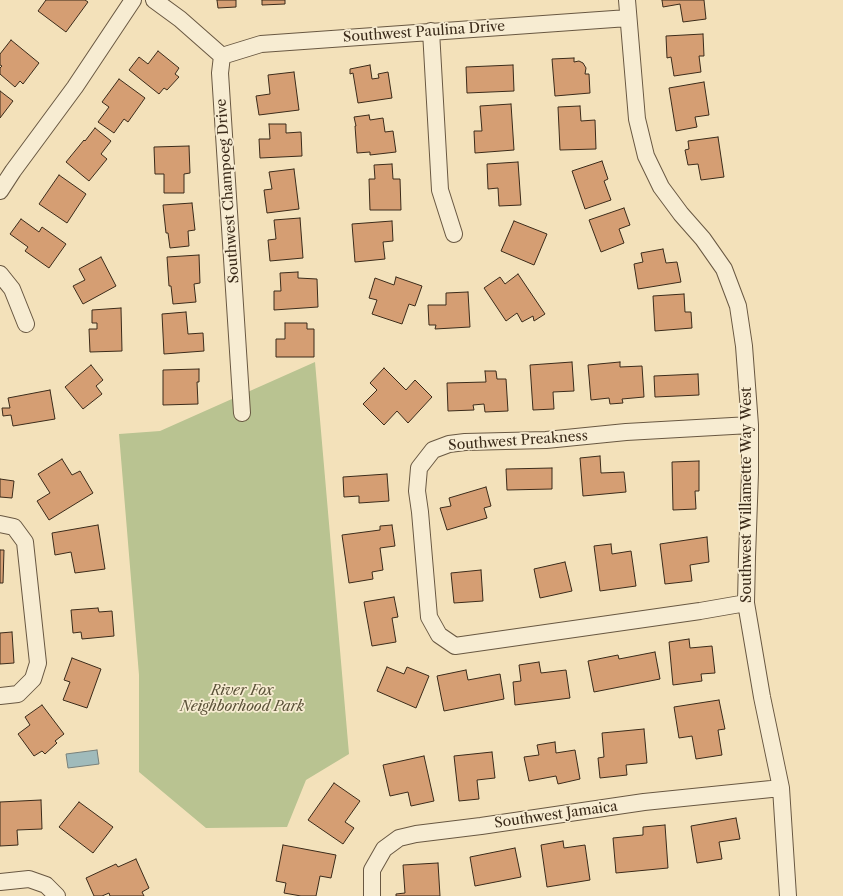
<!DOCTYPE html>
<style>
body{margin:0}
canvas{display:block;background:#f3e1ba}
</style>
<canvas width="843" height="896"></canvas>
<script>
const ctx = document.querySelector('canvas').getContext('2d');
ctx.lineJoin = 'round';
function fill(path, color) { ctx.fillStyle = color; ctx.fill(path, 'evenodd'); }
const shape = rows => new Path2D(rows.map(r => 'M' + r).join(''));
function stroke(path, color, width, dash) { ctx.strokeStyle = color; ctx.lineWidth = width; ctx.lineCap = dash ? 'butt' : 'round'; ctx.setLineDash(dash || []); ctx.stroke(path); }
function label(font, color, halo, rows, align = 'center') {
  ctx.font = font + ' "Libre Caslon Text",serif'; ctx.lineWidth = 3.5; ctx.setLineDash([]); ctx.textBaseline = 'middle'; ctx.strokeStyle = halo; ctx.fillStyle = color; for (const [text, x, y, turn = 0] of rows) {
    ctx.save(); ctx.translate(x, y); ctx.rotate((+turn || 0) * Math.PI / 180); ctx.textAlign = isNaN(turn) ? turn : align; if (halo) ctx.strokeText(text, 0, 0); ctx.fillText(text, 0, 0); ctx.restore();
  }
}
const green = shape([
 [315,362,349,754,306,780,287,827,206,828,139,772,139,675,119,434,160,431]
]);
const water = shape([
 [97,750,99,764,68,768,66,754,97,750]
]);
const building = shape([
 [46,0,85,0,88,2,66,32,38,11,46,0],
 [217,0,236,0,236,7,218,8,217,0],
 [262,0,285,0,285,4,262,5,262,0],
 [662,0,704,0,706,19,683,22,680,4,663,7,662,0],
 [703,34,704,56,699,56,701,72,674,76,671,57,667,58,666,36,703,34],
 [11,40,39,63,23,84,20,81,15,87,0,74,0,68,2,66,0,65,0,54,11,40],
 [158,51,179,68,175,74,179,77,167,90,164,88,159,94,129,70,139,57,148,64,158,51],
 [574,58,574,62,579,61,583,63,586,68,585,74,589,74,590,93,555,96,552,59,574,58],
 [370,65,372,79,379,78,378,74,388,72,392,98,358,103,353,73,350,74,350,69,370,65],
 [513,65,514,91,467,93,466,67,513,65],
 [294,72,299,110,259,115,256,96,270,94,268,75,294,72],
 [119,79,145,98,128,122,124,119,114,133,98,122,109,107,102,102,119,79],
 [704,82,709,115,695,117,697,127,676,131,669,88,704,82],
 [0,91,13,101,0,118,0,91],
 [511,104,514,150,475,153,474,131,482,131,480,106,511,104],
 [580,106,581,121,595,120,596,149,560,150,558,107,580,106],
 [369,115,370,120,383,118,385,132,393,131,396,152,370,155,370,152,357,153,355,126,356,126,354,117,369,115],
 [269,124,286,124,286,133,301,132,302,156,260,158,259,139,270,139,269,124],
 [95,128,111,141,101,154,107,159,89,181,66,162,84,140,85,141,95,128],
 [718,137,724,177,701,180,698,164,688,165,685,150,689,149,688,141,718,137],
 [189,146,190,173,184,174,184,193,164,193,164,174,155,174,154,147,189,146],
 [602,161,608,179,604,181,611,200,585,209,572,171,602,161],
 [518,162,521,205,499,206,498,188,488,189,487,164,518,162],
 [392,164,393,179,400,179,401,210,370,210,369,179,375,179,374,165,392,164],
 [294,169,299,209,267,213,264,190,272,189,269,172,294,169],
 [59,175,86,194,67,223,39,204,59,175],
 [192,203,195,230,188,231,189,246,170,248,168,233,166,233,163,205,192,203],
 [624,208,630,225,619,229,624,243,601,252,589,220,624,208],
 [300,218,303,258,270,261,268,240,276,239,274,220,300,218],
 [21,219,39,232,42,227,66,244,49,268,25,251,28,247,10,234,21,219],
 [392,221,393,241,383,242,385,259,355,262,352,224,392,221],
 [514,221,547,234,534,265,501,251,514,221],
 [663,249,666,263,677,262,681,282,638,289,634,264,643,262,641,253,663,249],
 [199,255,200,283,194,284,196,302,173,304,171,286,169,286,167,257,199,255],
 [101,257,116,286,83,304,73,286,85,280,79,269,101,257],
 [298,272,298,278,317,279,318,307,274,310,274,291,281,291,280,273,298,272],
 [518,274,545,314,534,321,533,316,522,322,517,313,506,321,484,288,500,277,505,284,518,274],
 [396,277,422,286,415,306,409,304,402,324,372,314,377,300,369,298,375,278,394,285,396,277],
 [468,292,470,327,435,329,436,325,429,325,428,305,446,305,446,293,468,292],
 [684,294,685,312,691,312,692,328,655,331,653,296,684,294],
 [121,308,122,351,90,352,89,329,97,329,97,323,92,323,92,310,121,308],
 [186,312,188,334,203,333,204,351,164,354,162,314,186,312],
 [285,323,307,323,307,329,314,329,314,357,276,357,276,339,285,339,285,323],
 [572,362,574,391,553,392,554,409,533,410,530,365,572,362],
 [620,362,620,367,642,366,644,397,622,399,623,403,610,404,609,398,591,400,588,365,620,362],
 [91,365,103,380,96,386,102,394,83,409,65,387,91,365],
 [384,368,406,390,415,380,432,397,408,423,397,411,384,425,363,404,377,390,370,383,384,368],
 [199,369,199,382,197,382,198,404,163,405,163,370,199,369],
 [485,371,496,371,497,379,506,379,508,411,485,412,484,404,473,405,474,410,448,411,447,383,486,382,485,371],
 [698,374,699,395,655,397,654,376,698,374],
 [50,390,55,419,13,426,11,415,3,416,2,408,10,408,8,398,50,390],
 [600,456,601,473,624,472,626,492,583,496,580,458,600,456],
 [62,459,72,475,80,471,93,493,49,520,37,501,50,493,38,474,62,459],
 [699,461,699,491,695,491,696,509,673,510,672,462,699,461],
 [552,468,552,489,507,490,506,469,552,468],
 [387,474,389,501,359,503,359,496,344,497,343,477,387,474],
 [0,479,14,481,12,498,0,497,0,479],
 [486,487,491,506,484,508,487,518,447,530,440,508,451,506,449,498,486,487],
 [98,525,105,569,75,573,71,552,55,555,52,533,98,525],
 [392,525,395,546,380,548,383,570,372,572,373,579,349,583,342,535,380,530,380,526,392,525],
 [707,537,709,562,690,565,692,581,665,584,660,544,707,537],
 [611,544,612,554,631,551,636,586,600,591,594,546,611,544],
 [0,550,4,550,3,583,0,583,0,550],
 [565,562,572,591,540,598,534,569,565,562],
 [481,570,483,601,454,603,451,573,481,570],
 [394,597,398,617,392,618,396,642,372,646,364,602,394,597],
 [98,608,99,612,112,611,114,636,82,639,81,632,73,633,71,610,98,608],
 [12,632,14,663,0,664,0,633,12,632],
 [689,639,690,648,712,646,715,673,701,674,702,681,673,685,669,642,689,639],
 [655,652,660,679,594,692,588,661,618,655,619,659,655,652],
 [72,658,101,669,87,708,63,700,70,682,64,680,72,658],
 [539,662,541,673,566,670,570,698,515,705,513,682,521,681,519,665,539,662],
 [387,667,404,674,407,667,429,676,416,708,377,691,387,667],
 [466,670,468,680,500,674,504,699,444,711,437,676,466,670],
 [719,700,725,729,718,730,722,755,696,759,692,736,679,738,674,707,719,700],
 [42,705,64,734,55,741,57,743,45,754,42,751,34,756,18,734,30,725,25,717,42,705],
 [644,729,647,763,626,765,627,775,600,778,598,758,604,757,602,733,644,729],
 [555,742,556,753,575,750,580,779,558,784,556,776,529,781,524,757,539,755,537,745,555,742],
 [492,752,495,778,477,780,479,799,459,801,454,756,492,752],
 [424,756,434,801,411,806,408,792,390,796,383,765,424,756],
 [334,783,360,801,345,822,354,828,343,844,308,820,334,783],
 [41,800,42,829,17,830,18,845,0,846,0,802,41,800],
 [79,802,113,827,93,853,59,827,79,802],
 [736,818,740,839,719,842,722,859,697,863,691,826,736,818],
 [665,825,668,868,616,873,613,838,643,835,643,827,665,825],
 [563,841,564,848,585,845,590,880,547,887,541,845,563,841],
 [283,845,336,855,331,878,320,876,316,896,301,896,284,893,286,883,276,881,283,845],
 [515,848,521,877,475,886,470,857,515,848],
 [136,859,149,888,142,892,144,896,110,896,109,893,102,896,94,896,86,878,116,864,118,867,136,859],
 [438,863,440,896,396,896,396,894,405,893,403,865,438,863]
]);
const street = shape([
 [154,0,180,19,222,56,220,73,242,413],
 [627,0,637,119,646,156,661,187,681,214,703,239,724,269,738,306,744,346,750,425,750,473,747,557,746,603,762,697,781,788,788,896],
 [431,31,440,190,454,234],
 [222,56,261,44,628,18],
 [0,191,13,171,75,87,133,0],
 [0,274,12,289,26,324],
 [0,524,14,527,25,542,38,663,33,679,18,694,0,696],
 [746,603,700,611,455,646,439,635,429,617,420,512,417,491,419,468,433,450,449,444,465,442,546,440,626,432,750,425],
 [0,882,29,879,46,885,57,896],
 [372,896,372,870,384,849,399,838,416,834,481,826,644,802,781,788]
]);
const streetNames = [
 ["Southwest Paulina Drive",424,32,-4],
 ["Southwest Champoeg Drive",228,191,-94],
 ["Southwest Preakness",518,441,-4],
 ["Southwest Willamette Way West",747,495,-90],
 ["Southwest Jamaica",556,815,-8]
];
const parkNames = [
 ["River Fox",242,691],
 ["Neighborhood Park",242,707]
];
fill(green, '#b9c391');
fill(water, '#a0bbbb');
stroke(water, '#78817b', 1);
fill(building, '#d59e73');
stroke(building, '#3b2b1a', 1);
stroke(street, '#695842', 18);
stroke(street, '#f7ecd2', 16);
label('14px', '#3b2b1a', '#f7ecd2', streetNames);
label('italic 14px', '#5a5138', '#f7ecd2', parkNames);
</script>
